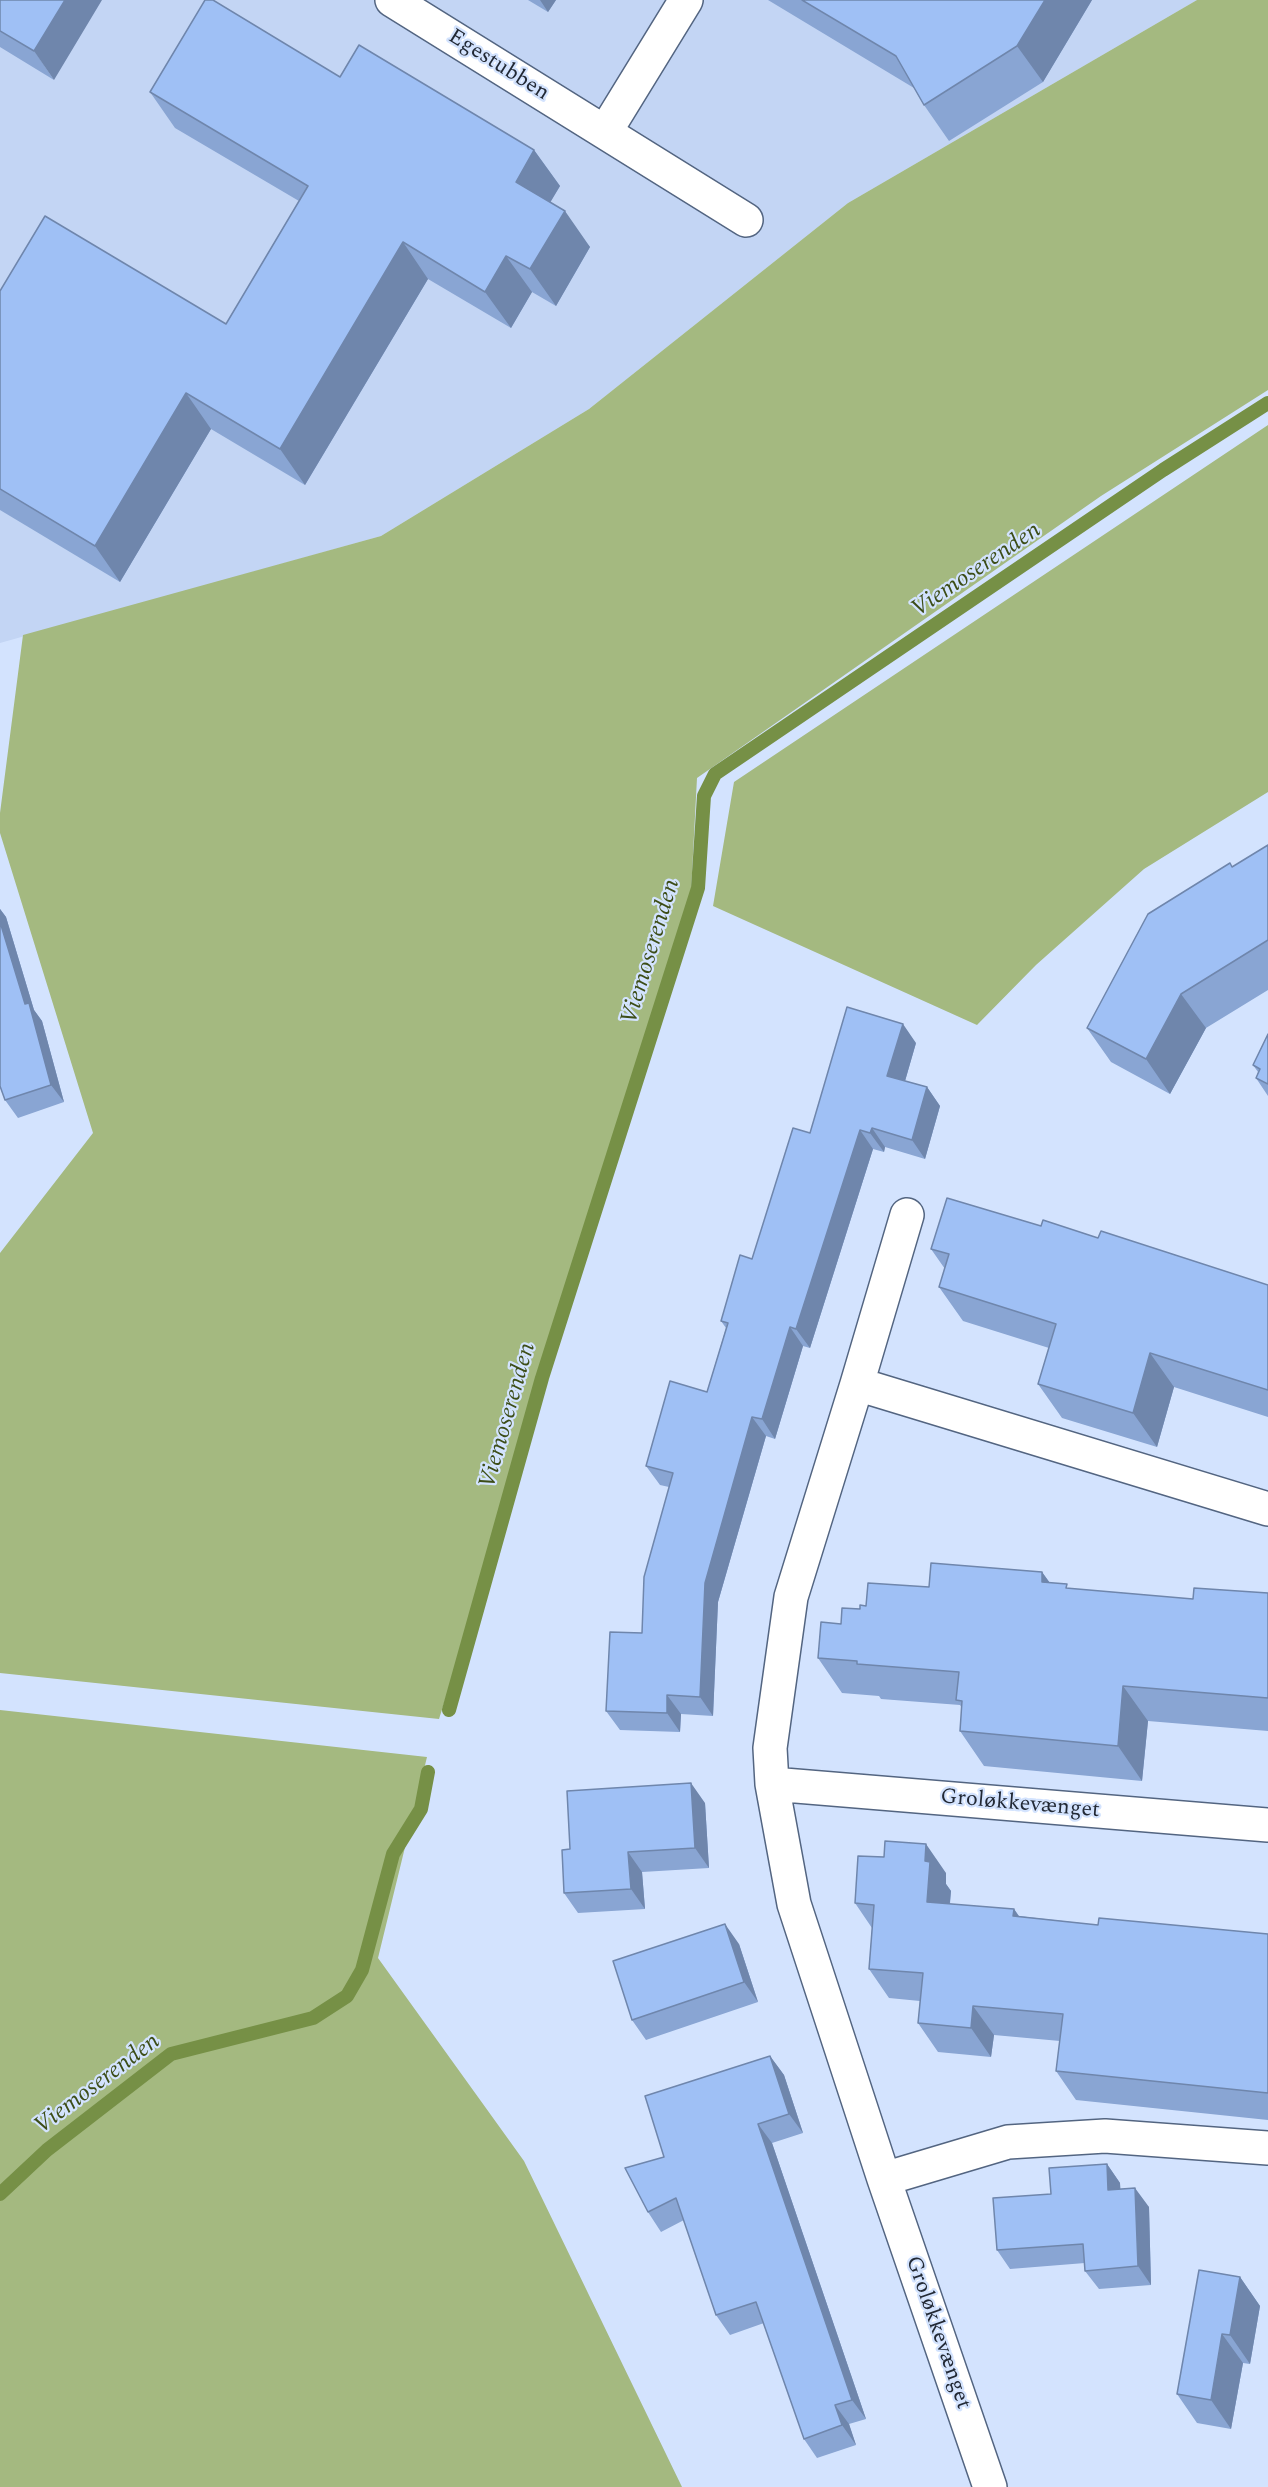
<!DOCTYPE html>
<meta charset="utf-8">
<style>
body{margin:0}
canvas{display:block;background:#d3e3fe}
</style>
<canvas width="1268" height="2487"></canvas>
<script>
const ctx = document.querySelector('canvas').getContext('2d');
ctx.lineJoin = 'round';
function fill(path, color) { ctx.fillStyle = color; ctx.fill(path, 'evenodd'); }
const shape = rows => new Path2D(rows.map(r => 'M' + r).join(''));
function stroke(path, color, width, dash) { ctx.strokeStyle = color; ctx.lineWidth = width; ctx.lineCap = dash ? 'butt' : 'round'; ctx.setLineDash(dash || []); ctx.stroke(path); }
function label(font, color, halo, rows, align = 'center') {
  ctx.font = font + ' Spectral,serif'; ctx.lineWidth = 4.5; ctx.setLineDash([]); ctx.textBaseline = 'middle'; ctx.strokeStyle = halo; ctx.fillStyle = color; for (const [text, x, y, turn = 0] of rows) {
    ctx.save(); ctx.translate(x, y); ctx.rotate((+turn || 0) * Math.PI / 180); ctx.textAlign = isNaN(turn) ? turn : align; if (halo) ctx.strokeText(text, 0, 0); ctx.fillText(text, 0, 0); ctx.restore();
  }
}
const built = shape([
 [0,0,1197,0,848,203,589,409,381,536,0,643]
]);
const green = shape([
 [1197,0,1268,0,1268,390,1101,496,697,778,689,930,439,1719,0,1673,0,1253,93,1133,0,833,0,813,23,635,381,536,589,409,848,203],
 [1268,425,1268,792,1144,869,1036,965,977,1025,713,906,734,782],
 [0,1710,427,1757,378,1958,524,2161,682,2487,0,2487]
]);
const stream = shape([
 [449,1710,542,1378,698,888,704,796,715,774,1163,470,1268,403],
 [0,2194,47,2150,171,2054,313,2018,347,1996,362,1970,393,1854,421,1809,428,1772]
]);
const minor = shape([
 [392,0,746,220],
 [605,132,686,0],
 [907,1215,857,1384,791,1597,770,1748,772,1784,1268,1825],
 [857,1384,1268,1509],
 [772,1784,794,1904,884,2179,990,2487],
 [884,2179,1008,2142,1105,2136,1268,2148]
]);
const wall = shape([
 [0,0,54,80,0,47],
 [528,0,556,0,548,12],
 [768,0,1092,0,1043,82,949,141,924,105,914,88],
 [340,77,534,150,560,186,550,202,590,247,556,306,532,292,511,328,428,279,305,485,211,429,120,582,0,510,0,291,226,324,299,201,175,128,150,92],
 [1268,845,1268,990,1206,1028,1170,1094,1111,1062,1087,1028,1233,867],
 [0,909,6,917,34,1010,42,1021,64,1102,18,1118,5,1100,0,1086],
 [1268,1034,1268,1096,1256,1078,1258,1072,1253,1065],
 [916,1043,905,1081,927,1087,940,1106,925,1159,885,1147,884,1152,873,1149,810,1348,803,1346,775,1439,766,1436,718,1602,713,1716,681,1714,680,1732,620,1730,606,1711,642,1633,669,1487,660,1485,646,1466,707,1392,726,1328,721,1321,752,1259,810,1133],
 [1041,1226,1098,1238,1268,1285,1268,1417,1174,1387,1157,1447,1062,1418,1038,1384,1049,1348,963,1321,939,1287,945,1269,931,1249],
 [1042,1572,1050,1583,1070,1589,1193,1599,1268,1593,1268,1731,1148,1721,1142,1781,984,1766,960,1731,962,1708,960,1705,881,1699,879,1696,842,1693,818,1658,841,1624,860,1609,866,1606,929,1587],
 [705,1803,709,1868,642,1872,645,1909,578,1913,564,1893,570,1849],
 [946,1873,946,1884,951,1891,950,1904,1014,1909,1019,1916,1098,1925,1268,1934,1268,2120,1076,2100,1056,2071,1060,2041,994,2035,991,2057,938,2052,918,2023,920,2001,889,1998,869,1969,872,1928,855,1903],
 [739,1944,758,2002,646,2040,632,2020],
 [770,2056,784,2075,803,2133,772,2143,866,2419,849,2424,856,2445,817,2458,804,2439,764,2323,730,2335,716,2315,684,2220,661,2232,648,2212],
 [1107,2164,1120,2183,1120,2190,1149,2207,1151,2285,1099,2289,1085,2271,1085,2263,1010,2269,997,2250,1051,2194],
 [1240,2277,1260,2306,1250,2364,1243,2363,1231,2429,1197,2423,1177,2394]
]);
const shadedWall = shape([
 [65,0,102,0,54,80,34,51],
 [540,0,556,0,548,12],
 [1045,0,1092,0,1043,82,1017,46],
 [534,150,560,186,541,218,516,182],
 [565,211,590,247,556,306,530,269],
 [403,242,428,279,305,485,280,449],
 [506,256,532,292,511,328,485,292],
 [186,393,211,429,120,582,95,546],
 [0,909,6,917,34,1010,42,1021,64,1102,51,1085,25,1004,0,922],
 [1181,994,1206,1028,1170,1094,1146,1059],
 [903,1024,916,1043,901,1095,887,1076],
 [927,1087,940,1106,925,1159,912,1140],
 [872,1128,885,1147,884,1152,870,1133],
 [860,1130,873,1149,810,1348,796,1329],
 [790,1327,803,1346,775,1439,762,1419],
 [1150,1353,1174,1387,1157,1447,1133,1413],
 [752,1417,766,1436,718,1602,713,1716,700,1697,705,1583],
 [1042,1572,1067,1607,1042,1582],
 [1123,1686,1148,1721,1142,1781,1118,1746],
 [667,1695,681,1714,680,1732,667,1713],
 [691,1783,705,1803,709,1868,695,1848],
 [926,1844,946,1873,946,1884,951,1891,947,1931,927,1902,925,1861],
 [628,1852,642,1872,645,1909,631,1889],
 [1014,1909,1034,1939,1013,1916],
 [725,1924,739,1944,758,2002,744,1982],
 [973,2006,994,2035,991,2057,971,2028],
 [770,2056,784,2075,803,2133,789,2114],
 [758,2124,772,2143,866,2419,852,2400],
 [1107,2164,1120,2183,1122,2209,1108,2190],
 [1135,2188,1149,2207,1151,2285,1138,2266],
 [1240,2277,1260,2306,1250,2364,1230,2335],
 [1222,2334,1243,2363,1231,2429,1211,2400],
 [835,2405,849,2424,856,2445,842,2425]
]);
const building = shape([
 [0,0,65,0,34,51,0,31,0,0],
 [205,0,213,0,340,77,359,45,534,150,516,182,565,211,530,269,506,256,485,292,403,242,280,449,186,393,95,546,0,489,0,291,45,216,226,324,308,186,150,92,205,0],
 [802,0,1045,0,1017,46,924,105,896,56,802,0],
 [1268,845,1268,940,1181,994,1146,1059,1087,1028,1148,914,1230,863,1232,867,1268,845],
 [0,922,25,1004,29,1003,51,1085,5,1100,0,1086,0,922],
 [847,1007,903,1024,887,1076,927,1087,912,1140,872,1128,870,1133,860,1130,796,1329,790,1327,762,1419,752,1417,705,1583,700,1697,667,1695,667,1713,606,1711,610,1632,642,1633,644,1577,673,1473,646,1466,670,1381,707,1392,728,1323,721,1321,740,1255,752,1259,793,1128,810,1133,847,1007],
 [1268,1034,1268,1084,1256,1078,1260,1069,1253,1065,1268,1034],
 [947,1198,1041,1226,1043,1220,1098,1238,1101,1231,1268,1285,1268,1390,1150,1353,1133,1413,1038,1384,1056,1324,939,1287,949,1254,931,1249,947,1198],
 [931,1563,1042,1572,1042,1582,1067,1584,1066,1588,1193,1599,1194,1588,1268,1593,1268,1698,1123,1686,1118,1746,960,1731,962,1701,956,1700,959,1672,857,1664,857,1661,818,1658,821,1622,841,1624,842,1608,860,1609,860,1605,866,1606,868,1583,929,1587,931,1563],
 [691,1783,695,1848,628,1852,631,1889,564,1893,562,1850,570,1849,567,1791,691,1783],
 [885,1841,926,1844,925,1861,930,1862,927,1902,1014,1909,1013,1916,1098,1925,1099,1918,1268,1934,1268,2093,1056,2071,1063,2014,973,2006,971,2028,918,2023,923,1973,869,1969,874,1905,855,1903,858,1856,884,1857,885,1841],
 [725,1924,744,1982,632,2020,613,1961,725,1924],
 [770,2056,789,2114,758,2124,852,2400,835,2405,842,2425,804,2439,756,2302,716,2315,676,2198,648,2212,625,2168,664,2157,645,2096,770,2056],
 [1107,2164,1108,2190,1135,2188,1138,2266,1085,2271,1083,2244,997,2250,993,2198,1051,2194,1049,2168,1107,2164],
 [1199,2270,1240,2277,1230,2335,1222,2334,1211,2400,1177,2394,1199,2270]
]);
const streetNames = [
 ["Egestubben",498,66,32],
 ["Groløkkevænget",1020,1805,5],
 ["Groløkkevænget",937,2333,71]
];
const waterNames = [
 ["Viemoserenden",977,571,-34],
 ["Viemoserenden",652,952,-73],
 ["Viemoserenden",509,1416,-74],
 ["Viemoserenden",98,2085,-37]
];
fill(built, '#c3d5f4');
fill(green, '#a4b980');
stroke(stream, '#769046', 14);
stroke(minor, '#536581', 36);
stroke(minor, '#fff', 33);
fill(wall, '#89a5d3');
fill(shadedWall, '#6f86ac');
fill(building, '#9fc0f5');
stroke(building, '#6f86ac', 1.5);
label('22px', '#222935', '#d3e3fe', streetNames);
label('italic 24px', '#3c4d17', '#d3e3fe', waterNames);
</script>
